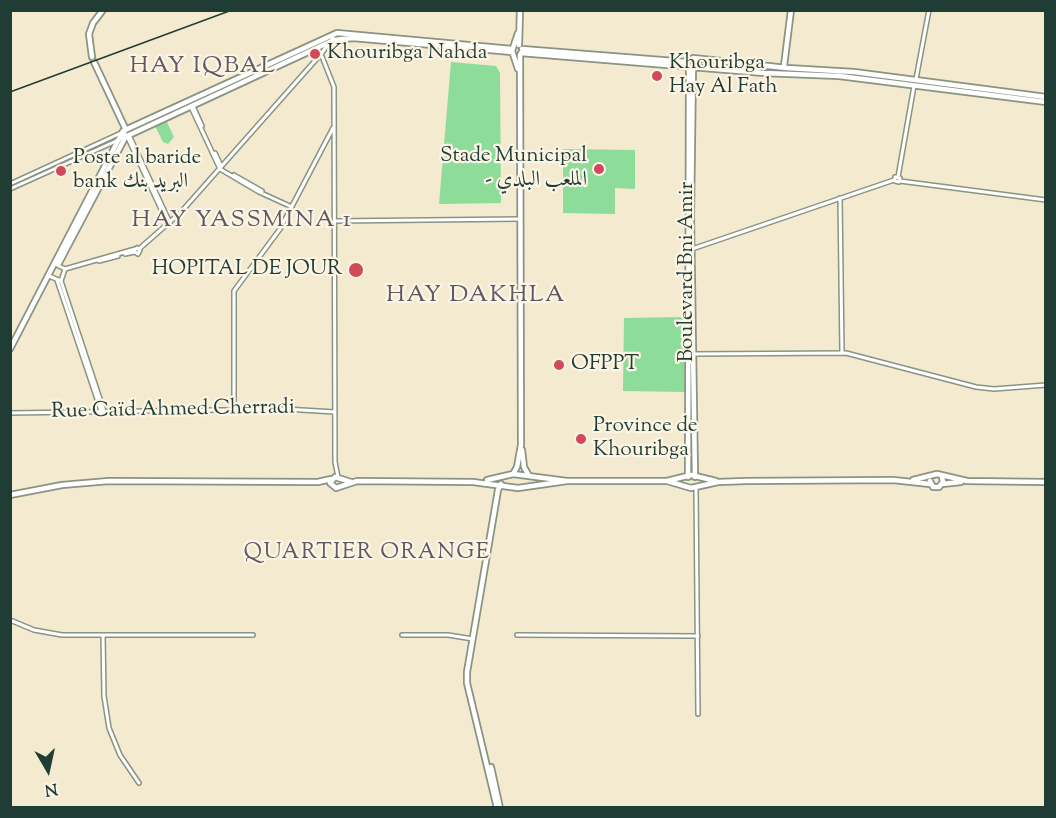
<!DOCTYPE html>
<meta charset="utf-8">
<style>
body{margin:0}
#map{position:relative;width:1056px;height:818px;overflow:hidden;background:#f3ead0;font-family:"Sorts Mill Goudy",serif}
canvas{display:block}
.frame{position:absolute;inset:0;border:12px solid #1f3d34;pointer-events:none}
.north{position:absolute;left:18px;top:740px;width:60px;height:60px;-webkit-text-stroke:4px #fcf5e5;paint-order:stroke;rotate:171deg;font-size:16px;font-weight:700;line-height:24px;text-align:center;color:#1f3d34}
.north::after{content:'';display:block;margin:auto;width:21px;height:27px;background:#1f3d34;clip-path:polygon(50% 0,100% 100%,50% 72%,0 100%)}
</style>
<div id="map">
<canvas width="1056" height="818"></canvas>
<div class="frame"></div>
<div class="north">N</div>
</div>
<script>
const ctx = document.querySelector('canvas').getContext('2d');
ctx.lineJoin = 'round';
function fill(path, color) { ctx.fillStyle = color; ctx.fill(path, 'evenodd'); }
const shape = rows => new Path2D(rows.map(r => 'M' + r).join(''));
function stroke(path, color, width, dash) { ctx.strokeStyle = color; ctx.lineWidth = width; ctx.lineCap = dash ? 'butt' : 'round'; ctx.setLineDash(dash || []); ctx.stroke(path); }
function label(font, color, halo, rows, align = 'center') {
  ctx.font = font + ' "Sorts Mill Goudy",Amiri,serif'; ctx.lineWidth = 4.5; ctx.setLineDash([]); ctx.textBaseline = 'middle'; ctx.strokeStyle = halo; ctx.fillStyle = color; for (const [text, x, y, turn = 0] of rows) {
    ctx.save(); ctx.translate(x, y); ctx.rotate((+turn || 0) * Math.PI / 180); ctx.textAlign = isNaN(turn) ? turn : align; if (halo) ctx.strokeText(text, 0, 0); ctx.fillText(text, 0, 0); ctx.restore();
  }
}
const green = shape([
 [451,62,496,66,500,73,501,203,439,204],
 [166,120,174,137,168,144,163,142,155,126],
 [563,149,635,150,635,189,615,188,615,214,563,213],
 [684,317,685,392,623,391,624,318]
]);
const minor = shape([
 [333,38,321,54,334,87,335,462,338,477],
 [916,79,929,10],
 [193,106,202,126],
 [191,107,220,169,259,192,292,207],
 [129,135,170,223],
 [127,136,168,224],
 [215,153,221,166],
 [234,175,262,191],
 [895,177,900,178,899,182,895,181,895,177],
 [898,177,914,86],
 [900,181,1046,200],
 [10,184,121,133],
 [10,189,125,137],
 [840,198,842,353],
 [335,221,520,219],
 [137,248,140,250,138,254,134,251,137,248],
 [139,249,181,212,321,54],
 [692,249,894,180],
 [125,254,135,252],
 [99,261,118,256],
 [65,269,135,249],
 [49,276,61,281,65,269,55,264],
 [57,280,101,411],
 [61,281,104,411],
 [693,354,846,353,976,387,994,389,1046,385],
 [234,410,234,291,280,229,333,128],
 [10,413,285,409,335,412],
 [696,488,698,714],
 [10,620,34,630,62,635,253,635],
 [103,635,104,696,109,728,120,755,139,783],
 [402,635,448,635,473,639],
 [517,635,698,636]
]);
const major = shape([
 [519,45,520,10],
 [522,49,687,62],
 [521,53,764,73,839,76,1046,102],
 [92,57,89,34,93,23,103,10],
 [94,62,126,130],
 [687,62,693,58,787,68],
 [784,66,791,10],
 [693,67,691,216,695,477],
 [787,68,854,72,1046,97],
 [518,69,512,51,518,33],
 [122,133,127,136,334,40,353,38,512,52],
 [59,263,126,136],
 [10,349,123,131,337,33,512,49],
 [522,450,524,467,529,476],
 [513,474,517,467,521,445,520,55],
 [688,477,689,67],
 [487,480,513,474,567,481,667,481,691,475,716,481],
 [913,480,937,474,967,481,1046,482],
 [667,481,691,488,718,482,746,481,893,480,930,484],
 [930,481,933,487,939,487,943,482,942,477],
 [351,482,335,477,330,483,336,488,357,481,473,482,518,488,567,481],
 [942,484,961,482],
 [10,495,62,485,109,481,318,482,331,479],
 [491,767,500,808],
 [497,808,467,683,467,672,498,490,501,484]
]);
const rail = shape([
 [10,92,232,10]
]);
const markers = [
 [315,54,6,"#d1495b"],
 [657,76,6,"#d1495b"],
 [599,169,6,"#d1495b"],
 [61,171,6,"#d1495b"],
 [356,270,8,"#d1495b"],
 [559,365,6,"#d1495b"],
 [581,439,6,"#d1495b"]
];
const poiNames = [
 ["Khouribga Nahda",327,54],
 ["Khouribga",669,64],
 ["Hay Al Fath",669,88],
 ["Stade Municipal",587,157,"right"],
 ["- الملعب البلدي",587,181,"right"],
 ["Poste al baride",73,159],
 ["bank البريد بنك",73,183],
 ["HOPITAL DE JOUR",342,270,"right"],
 ["OFPPT",571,365],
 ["Province de",593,427],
 ["Khouribga",593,451]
];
const streetNames = [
 ["Boulevard Bni Amir",688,272,-90],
 ["Rue Caïd Ahmed Cherradi",173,411,-1]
];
const neighbourhoodNames = [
 ["QUARTIER ORANGE",367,554]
];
const quarterNames = [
 ["HAY IQBAL",203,68],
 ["HAY YASSMINA 1",242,222],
 ["HAY DAKHLA",476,297]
];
fill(green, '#8edc9a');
stroke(minor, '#899482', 6);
stroke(major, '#899482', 8);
stroke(minor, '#fff', 3);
stroke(major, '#fff', 4.5);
stroke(rail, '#1f3d34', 1.5);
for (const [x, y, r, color] of markers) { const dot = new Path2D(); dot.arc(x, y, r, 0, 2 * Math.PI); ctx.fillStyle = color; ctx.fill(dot); stroke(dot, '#fcf5e5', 2); }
label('21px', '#1f3d34', '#fcf5e5', poiNames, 'left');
label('21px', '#1f3d34', '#fcf5e5', streetNames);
ctx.letterSpacing = '1.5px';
label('22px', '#605963', '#fcf5e5', neighbourhoodNames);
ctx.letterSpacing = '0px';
ctx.letterSpacing = '1.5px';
label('24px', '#605963', '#fcf5e5', quarterNames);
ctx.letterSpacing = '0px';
</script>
